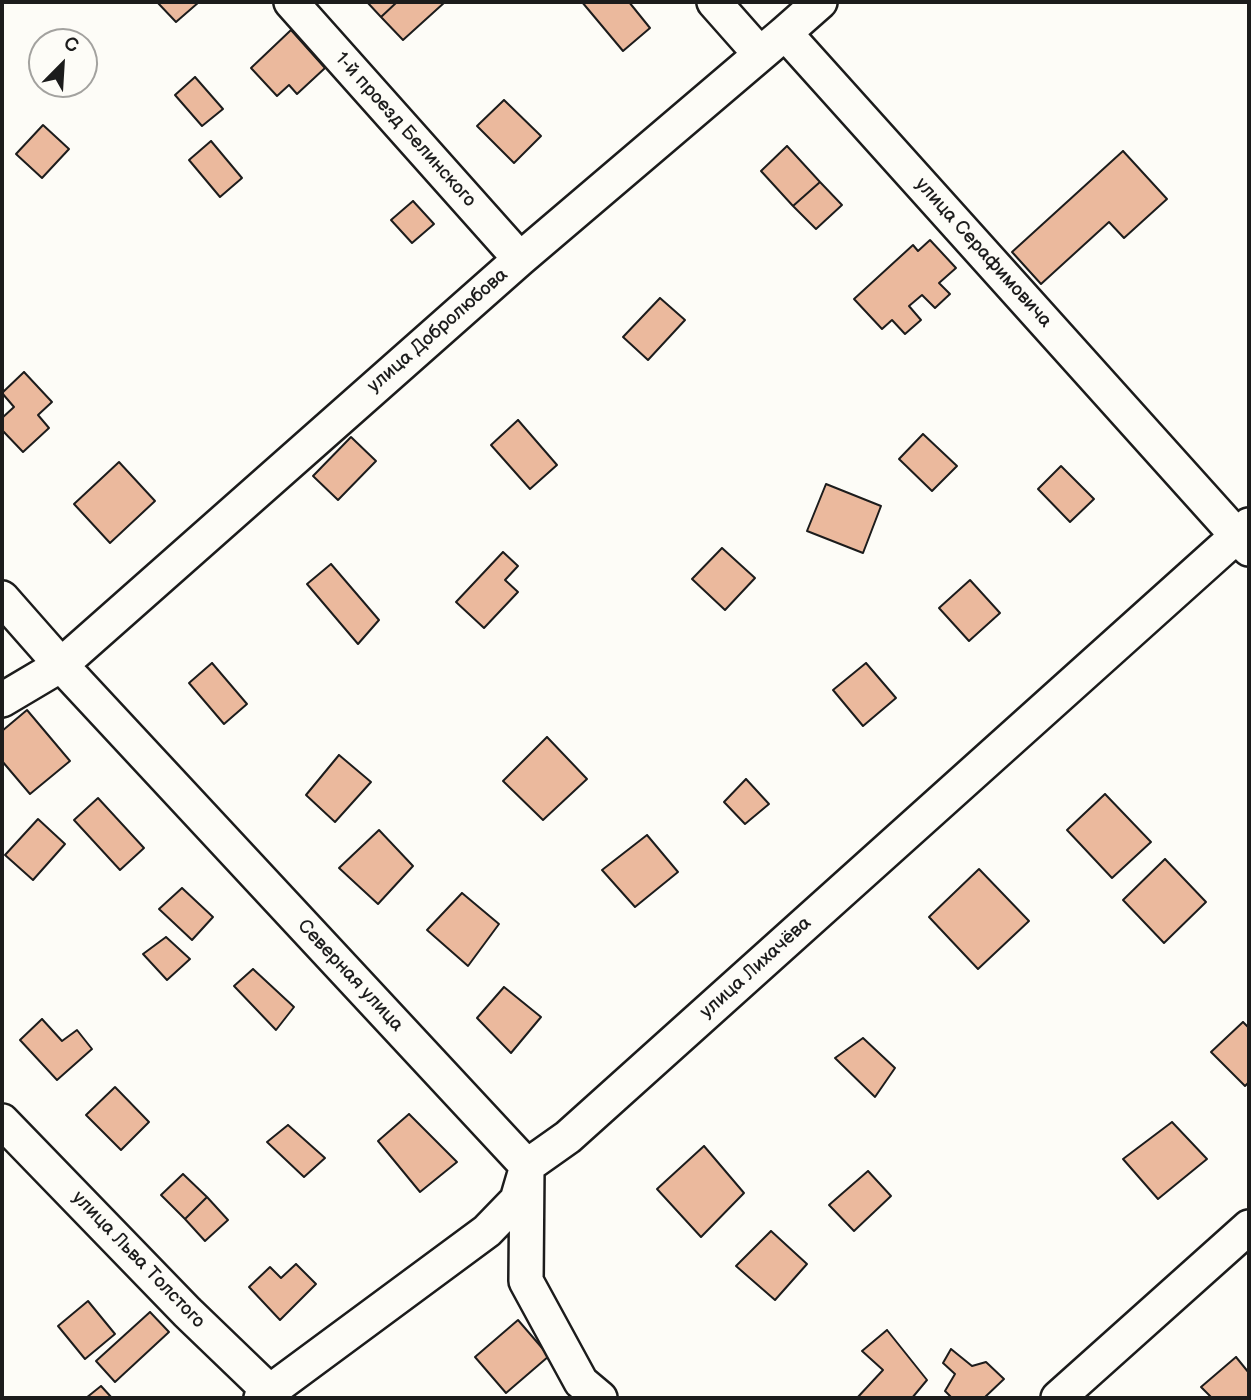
<!DOCTYPE html>
<meta charset="utf-8">
<style>
body{margin:0}
#map{position:relative;width:1251px;height:1400px;overflow:hidden;background:#fdfcf7;font-family:"Balsamiq Sans",sans-serif}
canvas{display:block}
.frame{position:absolute;inset:0;border:4px solid #1c1c1c;pointer-events:none}
.north{position:absolute;left:28px;top:28px;width:70px;height:70px;box-sizing:border-box;background:#fdfcf7;border:2px solid #a3a29f;border-radius:50%;rotate:24deg;font-size:19px;font-weight:700;line-height:28px;text-align:center;color:#1c1c1c}
.north::after{content:'';display:block;margin:auto;width:24px;height:32px;background:#1c1c1c;clip-path:polygon(50% 0,100% 100%,50% 72%,0 100%)}
</style>
<div id="map">
<canvas width="1251" height="1400"></canvas>
<div class="frame"></div>
<div class="north">С</div>
</div>
<script>
const ctx = document.querySelector('canvas').getContext('2d');
ctx.lineJoin = 'round';
function fill(path, color) { ctx.fillStyle = color; ctx.fill(path, 'evenodd'); }
const shape = rows => new Path2D(rows.map(r => 'M' + r).join(''));
function stroke(path, color, width, dash) { ctx.strokeStyle = color; ctx.lineWidth = width; ctx.lineCap = dash ? 'butt' : 'round'; ctx.setLineDash(dash || []); ctx.stroke(path); }
function label(font, color, halo, rows, align = 'center') {
  ctx.font = font + ' "Balsamiq Sans",sans-serif'; ctx.lineWidth = 6; ctx.setLineDash([]); ctx.textBaseline = 'middle'; ctx.strokeStyle = halo; ctx.fillStyle = color; for (const [text, x, y, turn = 0] of rows) {
    ctx.save(); ctx.translate(x, y); ctx.rotate((+turn || 0) * Math.PI / 180); ctx.textAlign = isNaN(turn) ? turn : align; if (halo) ctx.strokeText(text, 0, 0); ctx.fillText(text, 0, 0); ctx.restore();
  }
}
const building = shape([
 [157,2,199,2,176,22,157,2],
 [367,2,397,2,381,17,367,2],
 [397,2,445,2,403,40,381,17,397,2],
 [582,2,629,2,650,28,623,51,582,2],
 [291,30,325,68,297,94,289,85,277,96,251,68,291,30],
 [195,77,223,109,202,126,175,95,195,77],
 [504,100,541,136,514,163,477,126,504,100],
 [43,125,69,149,42,178,16,154,43,125],
 [211,141,242,178,220,197,189,160,211,141],
 [787,146,820,182,793,206,761,171,787,146],
 [1123,151,1167,199,1124,238,1109,222,1041,284,1012,252,1123,151],
 [820,182,842,205,816,229,793,206,820,182],
 [413,201,434,224,412,243,391,220,413,201],
 [930,240,956,268,939,283,950,294,935,308,922,295,909,306,921,320,905,334,892,320,882,329,854,299,913,245,918,251,930,240],
 [660,298,685,320,648,360,623,337,660,298],
 [24,372,52,402,38,415,49,428,23,452,2,430,2,418,14,407,2,393,24,372],
 [518,420,557,465,530,489,491,445,518,420],
 [923,434,957,466,932,491,899,459,923,434],
 [351,437,376,461,338,500,313,476,351,437],
 [119,462,155,501,110,543,74,504,119,462],
 [1061,466,1094,499,1070,522,1038,489,1061,466],
 [826,484,881,506,863,553,807,531,826,484],
 [722,548,755,578,725,610,692,579,722,548],
 [503,552,518,566,505,580,518,592,484,628,456,602,503,552],
 [331,564,379,620,358,644,307,584,331,564],
 [970,580,1000,613,969,641,939,608,970,580],
 [212,663,247,704,224,724,189,683,212,663],
 [866,663,896,698,863,726,833,690,866,663],
 [27,710,70,761,30,794,2,761,2,731,27,710],
 [547,737,587,779,543,820,503,781,547,737],
 [339,755,371,782,335,822,306,795,339,755],
 [746,779,769,804,745,824,724,802,746,779],
 [1105,794,1151,842,1112,878,1067,830,1105,794],
 [98,798,144,848,120,870,74,820,98,798],
 [38,819,65,844,33,880,5,855,38,819],
 [379,830,413,866,378,904,339,868,379,830],
 [647,835,678,872,635,907,602,870,647,835],
 [1165,859,1206,902,1164,943,1123,900,1165,859],
 [979,869,1029,921,978,969,929,917,979,869],
 [182,888,213,917,192,940,159,909,182,888],
 [462,893,499,924,468,966,427,930,462,893],
 [166,937,190,959,167,980,143,954,166,937],
 [253,969,294,1007,276,1030,234,986,253,969],
 [504,987,541,1017,511,1053,477,1018,504,987],
 [42,1019,62,1041,77,1030,92,1049,57,1080,20,1040,42,1019],
 [1243,1022,1249,1028,1249,1082,1245,1086,1211,1052,1243,1022],
 [863,1038,895,1068,875,1097,835,1058,863,1038],
 [115,1087,149,1122,121,1150,86,1115,115,1087],
 [409,1114,457,1162,420,1192,378,1141,409,1114],
 [1172,1122,1207,1159,1158,1199,1123,1159,1172,1122],
 [288,1125,325,1158,304,1177,267,1142,288,1125],
 [704,1146,744,1193,701,1237,657,1189,704,1146],
 [868,1171,891,1196,854,1231,829,1205,868,1171],
 [183,1174,207,1197,185,1219,161,1195,183,1174],
 [207,1197,228,1220,205,1241,185,1219,207,1197],
 [771,1231,807,1264,775,1300,736,1266,771,1231],
 [296,1264,316,1284,280,1320,249,1287,270,1267,281,1278,296,1264],
 [88,1301,115,1334,85,1359,58,1326,88,1301],
 [150,1312,169,1332,115,1382,96,1361,150,1312],
 [518,1320,549,1356,506,1393,475,1357,518,1320],
 [887,1330,927,1380,912,1398,857,1398,883,1370,862,1351,887,1330],
 [951,1349,972,1366,986,1362,1004,1379,984,1398,952,1398,945,1391,955,1374,943,1363,951,1349],
 [1236,1357,1249,1373,1249,1398,1212,1398,1201,1387,1236,1357],
 [101,1386,112,1398,86,1398,101,1386]
]);
const minor = shape([
 [291,2,520,259],
 [714,2,760,54,785,33,1249,549],
 [2,598,61,665,527,1166,526,1281,581,1382,600,1398],
 [2,700,61,665,520,259,769,47,820,2],
 [2,1121,187,1312,269,1391,274,1398],
 [261,1398,487,1231,517,1200,527,1166,568,1137,1249,525],
 [1058,1398,1249,1227]
]);
const streetNames = [
 ["1-й проезд Белинского",405,130,48],
 ["улица Серафимовича",983,253,48],
 ["улица Добролюбова",438,331,-41],
 ["улица Лихачёва",756,968,-42],
 ["Северная улица",350,976,47],
 ["улица Льва Толстого",138,1260,46]
];
fill(building, '#ebb99d');
stroke(building, '#1c1c1c', 2);
stroke(minor, '#1c1c1c', 38);
stroke(minor, '#fdfcf7', 33);
label('19px', '#1c1c1c', '#fdfcf7', streetNames);
</script>
